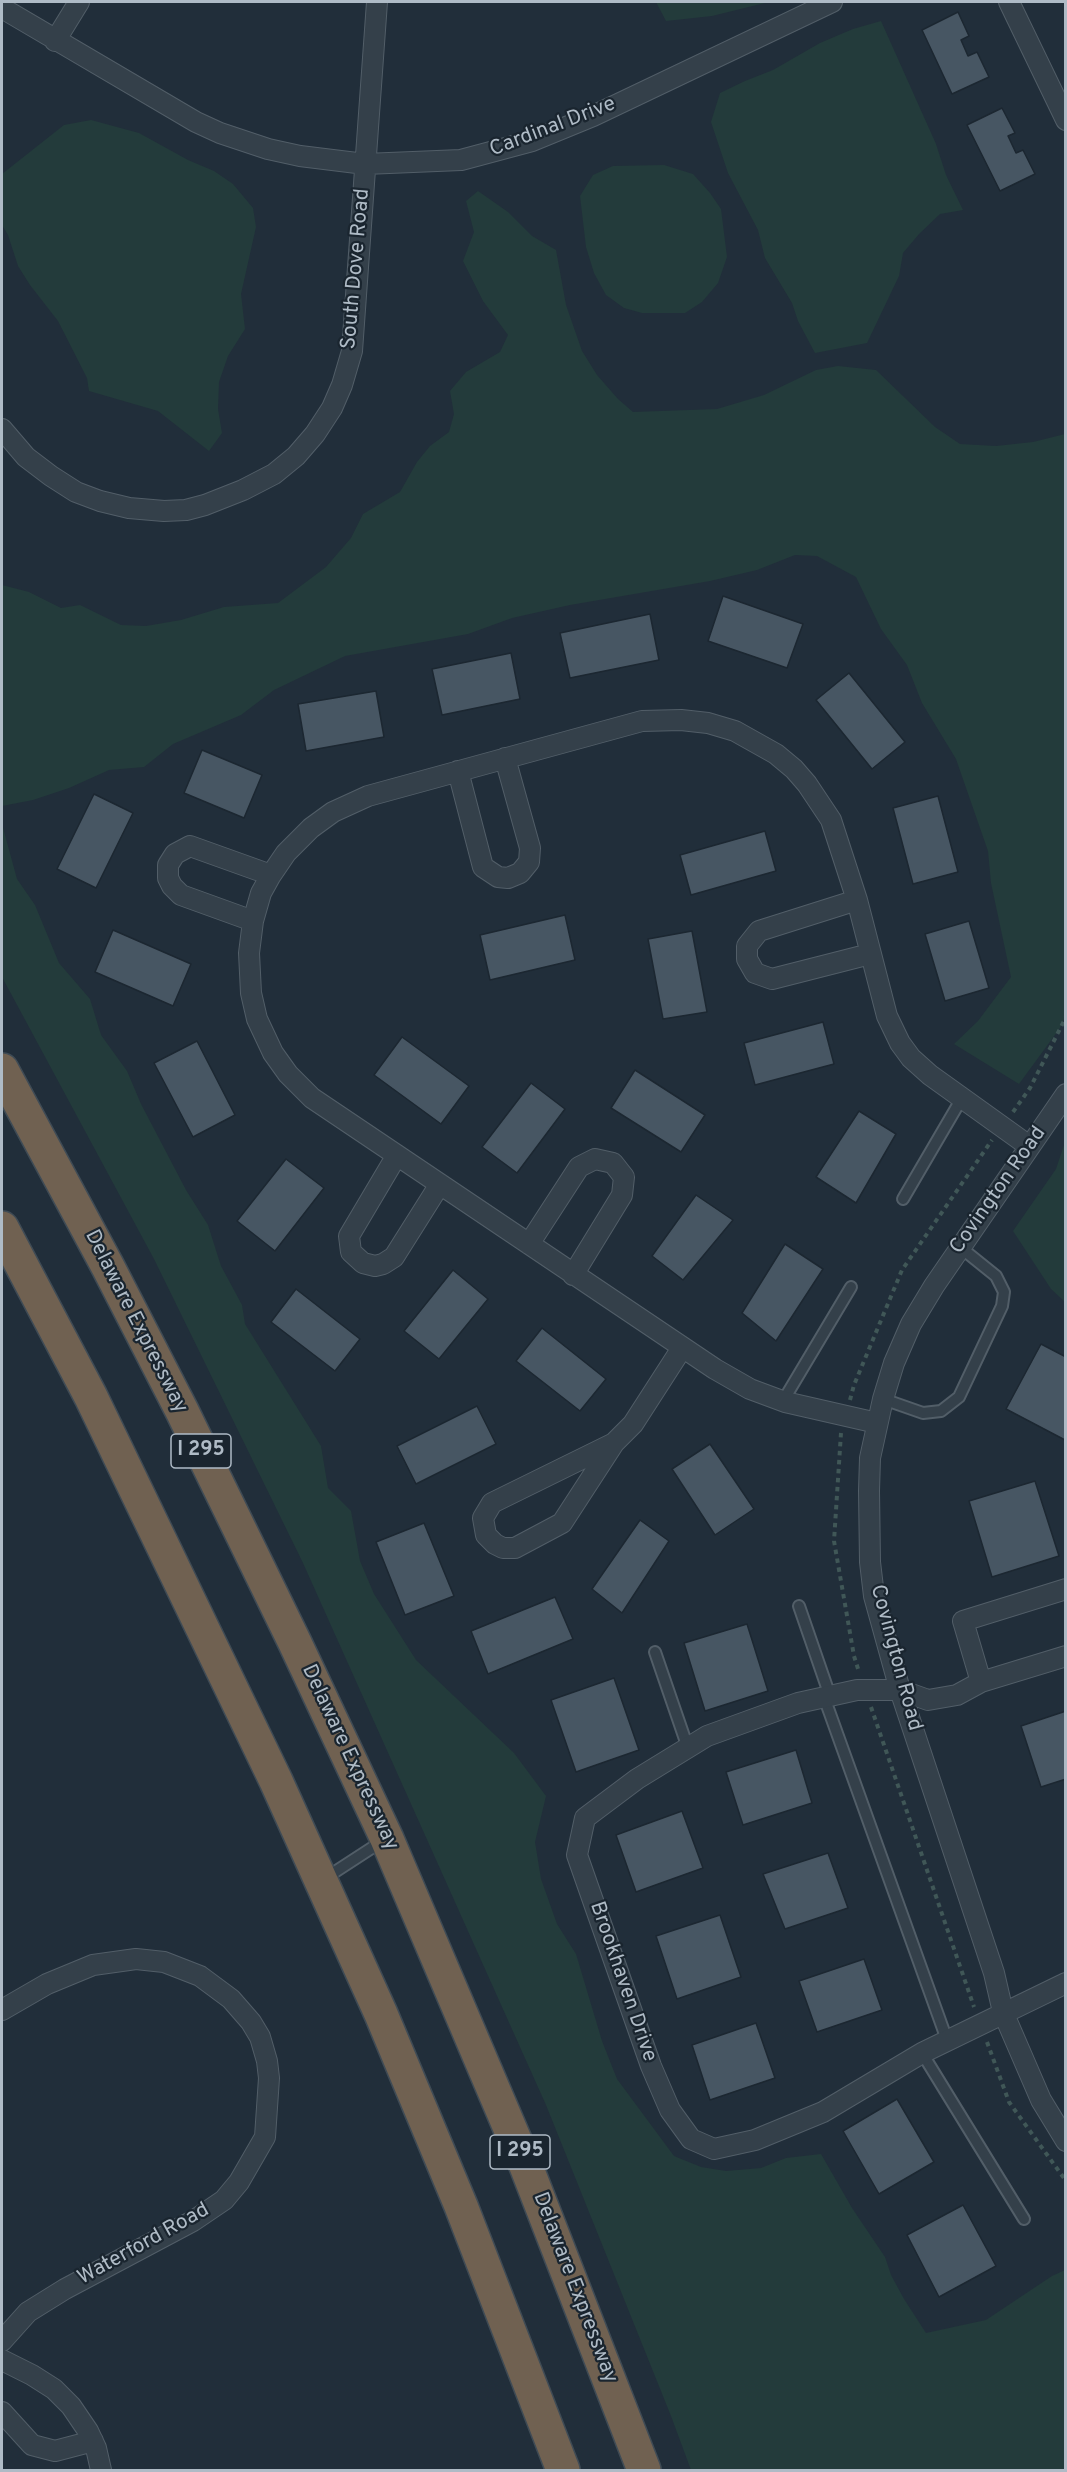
<!DOCTYPE html>
<style>
body{margin:0}
#map{position:relative;width:1067px;height:2472px;overflow:hidden;background:#212e3a;font-family:Overpass,sans-serif}
canvas{display:block}
.frame{position:absolute;inset:0;border:3px solid #afbbc6;pointer-events:none}
</style>
<div id="map">
<canvas width="1067" height="2472"></canvas>
<div class="frame"></div>
</div>
<script>
const ctx = document.querySelector('canvas').getContext('2d');
ctx.lineJoin = 'round';
function fill(path, color) { ctx.fillStyle = color; ctx.fill(path, 'evenodd'); }
const shape = rows => new Path2D(rows.map(r => 'M' + r).join(''));
function stroke(path, color, width, dash) { ctx.strokeStyle = color; ctx.lineWidth = width; ctx.lineCap = dash ? 'butt' : 'round'; ctx.setLineDash(dash || []); ctx.stroke(path); }
function label(font, color, halo, rows, align = 'center') {
  ctx.font = font + ' Overpass,sans-serif'; ctx.lineWidth = 4.5; ctx.setLineDash([]); ctx.textBaseline = 'middle'; ctx.strokeStyle = halo; ctx.fillStyle = color; for (const [text, x, y, turn = 0] of rows) {
    ctx.save(); ctx.translate(x, y); ctx.rotate((+turn || 0) * Math.PI / 180); ctx.textAlign = isNaN(turn) ? turn : align; if (halo) ctx.strokeText(text, 0, 0); ctx.fillText(text, 0, 0); ctx.restore();
  }
}
const green = shape([
 [656,2,769,2,712,16,666,21],
 [881,21,936,144,946,175,963,210,940,214,919,234,903,253,899,276,867,343,815,353,798,321,792,303,765,258,758,230,728,173,711,122,720,93,745,81,773,70,820,43,853,29],
 [91,120,139,133,188,160,214,171,233,184,253,208,256,227,241,294,245,329,228,356,219,382,218,409,222,433,209,451,158,411,89,391,87,378,58,321,30,285,18,266,8,235,2,225,2,174,64,125],
 [664,165,693,174,710,193,721,209,727,257,718,283,702,302,685,313,642,313,624,308,606,295,594,273,586,247,580,196,593,175,613,166],
 [478,191,508,212,532,236,556,250,566,305,582,351,597,375,618,399,633,412,717,409,764,395,816,370,838,366,876,370,935,427,960,444,996,446,1033,442,1065,434,1065,1017,1060,1028,1019,1084,954,1044,978,1021,1011,977,991,883,988,851,956,759,922,703,907,665,881,629,856,577,817,556,795,555,757,570,710,581,570,605,512,618,468,634,345,656,274,690,241,715,173,744,144,767,109,770,69,788,33,800,2,806,2,585,29,592,61,608,80,605,121,625,146,626,181,620,224,607,278,603,326,567,351,538,363,514,400,492,417,462,430,446,449,432,454,414,450,391,466,372,500,352,508,335,483,301,463,261,474,232,466,201],
 [2,824,17,879,35,905,59,963,90,999,101,1035,127,1071,141,1104,186,1190,208,1225,221,1266,242,1305,245,1324,321,1446,328,1488,351,1511,360,1561,374,1594,416,1660,514,1753,546,1796,535,1842,541,1879,557,1924,576,1954,602,2041,617,2079,674,2156,701,2167,726,2171,761,2168,786,2158,821,2154,852,2208,885,2257,891,2275,904,2299,926,2333,986,2320,1052,2276,1065,2270,1065,2470,691,2470,671,2416,546,2105,303,1563,154,1259,2,977],
 [1065,1142,1065,1302,1051,1289,1013,1231,1056,1169]
]);
const building = shape([
 [958,12,969,36,961,40,968,56,977,52,989,77,952,94,922,30,958,12],
 [1002,108,1015,133,1008,136,1016,153,1023,150,1035,174,1000,191,967,125,1002,108],
 [723,596,803,624,787,668,708,641,723,596],
 [650,614,659,660,570,678,560,633,650,614],
 [511,653,520,699,442,715,432,669,511,653],
 [849,673,905,742,872,769,816,700,849,673],
 [376,691,384,737,306,751,298,704,376,691],
 [202,750,262,775,244,818,184,793,202,750],
 [94,794,133,813,96,888,57,869,94,794],
 [938,796,958,872,913,884,893,808,938,796],
 [765,831,776,871,691,895,680,855,765,831],
 [565,915,575,960,490,980,480,935,565,915],
 [969,921,989,988,945,1001,925,934,969,921],
 [113,930,191,964,173,1006,95,972,113,930],
 [692,931,707,1012,663,1019,648,939,692,931],
 [823,1022,834,1064,755,1085,744,1043,823,1022],
 [402,1037,469,1086,441,1124,374,1075,402,1037],
 [197,1041,235,1115,193,1137,154,1063,197,1041],
 [635,1070,705,1115,681,1152,611,1108,635,1070],
 [531,1083,565,1109,517,1173,482,1147,531,1083],
 [859,1111,896,1134,856,1203,816,1177,859,1111],
 [286,1159,324,1188,275,1251,237,1221,286,1159],
 [696,1195,733,1220,683,1280,652,1256,696,1195],
 [785,1244,823,1269,776,1341,742,1313,785,1244],
 [453,1270,488,1299,439,1359,404,1331,453,1270],
 [296,1289,360,1339,335,1371,271,1322,296,1289],
 [542,1328,606,1379,580,1411,516,1361,542,1328],
 [1041,1344,1066,1357,1065,1440,1006,1409,1041,1344],
 [477,1406,496,1444,416,1484,397,1446,477,1406],
 [710,1444,754,1509,715,1535,672,1469,710,1444],
 [1035,1481,1059,1556,992,1577,969,1501,1035,1481],
 [640,1520,669,1541,622,1613,592,1589,640,1520],
 [424,1523,454,1596,405,1615,376,1542,424,1523],
 [555,1597,573,1639,488,1674,471,1631,555,1597],
 [747,1624,768,1691,705,1711,684,1643,747,1624],
 [614,1678,639,1750,576,1772,551,1700,614,1678],
 [1066,1711,1066,1779,1041,1787,1021,1726,1066,1711],
 [796,1750,812,1803,743,1825,726,1772,796,1750],
 [682,1811,703,1868,636,1892,616,1835,682,1811],
 [828,1853,848,1908,785,1929,763,1874,828,1853],
 [720,1915,741,1977,677,1999,656,1936,720,1915],
 [864,1959,882,2010,817,2032,799,1981,864,1959],
 [756,2023,775,2078,710,2100,692,2045,756,2023],
 [897,2099,934,2162,879,2194,843,2131,897,2099],
 [963,2205,996,2266,939,2297,907,2235,963,2205]
]);
const path = shape([
 [1013,1112,1030,1088,1066,1017],
 [850,1400,854,1385,902,1270,992,1140],
 [841,1433,834,1541,854,1656,859,1672],
 [871,1707,974,2007],
 [987,2042,1009,2102,1066,2181]
]);
const lane = shape([
 [903,1199,962,1098],
 [883,1399,923,1413,941,1411,959,1397,1002,1306,1004,1292,996,1276,960,1247],
 [783,1401,851,1287],
 [799,1606,830,1696],
 [655,1652,688,1748],
 [824,1697,947,2040],
 [324,1879,384,1840],
 [922,2053,1024,2219]
]);
const street = shape([
 [1009,2,1066,120],
 [2,8,196,122,220,133,268,149,300,156,365,164,461,160,532,141,593,116,832,2],
 [55,41,79,2],
 [2,429,26,457,51,476,76,492,100,501,129,508,164,511,186,510,205,505,243,490,274,474,296,456,315,434,332,408,342,385,352,351,377,2],
 [458,771,483,867,498,877,508,878,520,873,529,862,530,848,505,758],
 [857,900,759,931,747,946,747,959,755,973,772,979,870,954],
 [253,921,181,895,172,886,168,878,168,865,175,854,190,846,271,875],
 [1066,1094,934,1286,911,1324,894,1363,883,1399,870,1458,869,1491,870,1562,874,1596,900,1690,994,1973,1003,2012,1041,2100,1066,2141],
 [397,1155,349,1236,351,1252,363,1263,375,1266,383,1264,394,1257,440,1184],
 [529,1244,579,1167,595,1159,613,1163,624,1177,622,1195,573,1275],
 [877,1423,785,1402,750,1389,715,1369,312,1098,288,1074,273,1053,257,1019,251,993,249,953,253,921,261,893,271,875,286,853,311,828,333,812,368,796,642,721,681,720,708,723,735,731,776,754,794,769,807,784,831,820,857,900,887,1016,900,1043,911,1058,930,1075,1029,1146],
 [614,1443,492,1503,483,1518,486,1535,495,1544,503,1548,515,1548,562,1523,614,1443,633,1424,682,1348],
 [1066,1656,981,1682,957,1695,928,1700,900,1690,857,1690,798,1703,707,1736,637,1779,585,1818,577,1855,651,2066,670,2110,691,2139,714,2149,755,2140,823,2112,922,2053,1066,1983],
 [981,1682,963,1621,1066,1589],
 [2,2010,47,1984,93,1965,136,1959,164,1962,200,1976,231,1999,251,2022,260,2037,267,2061,269,2078,265,2137,239,2182,224,2200,193,2221,65,2289,28,2312,2,2341],
 [2,2360,32,2375,54,2389,71,2406,88,2431,96,2448,101,2470],
 [2,2412,32,2445,55,2451,93,2441]
]);
const highway = shape([
 [2,1070,108,1267,182,1411,295,1643,387,1839,526,2166,644,2470],
 [2,1228,91,1397,276,1781,381,2014,461,2206,563,2470]
]);
const shields = [
 [201,1451,60],
 [520,2152,60]
];
const shieldNames = [
 ["I 295",201,1451],
 ["I 295",520,2152]
];
const streetNames = [
 ["Cardinal Drive",553,128,-21],
 ["South Dove Road",357,269,-85],
 ["Covington Road",999,1191,-55],
 ["Delaware Expressway",135,1322,63],
 ["Covington Road",895,1658,75],
 ["Delaware Expressway",349,1758,65],
 ["Brookhaven Drive",622,1982,71],
 ["Waterford Road",144,2245,-29],
 ["Delaware Expressway",574,2288,69]
];
fill(green, '#233b3b');
fill(building, '#475663');
stroke(building, '#1c2731', 1.5);
stroke(lane, '#525e68', 14);
stroke(street, '#525e68', 22);
stroke(highway, '#3f4b55', 36);
stroke(path, '#405757', 4, [4.5, 4.5]);
stroke(lane, '#34404a', 10);
stroke(street, '#34404a', 20);
stroke(highway, '#706151', 33);
for (const [x, y, w] of shields) { const box = new Path2D(); box.roundRect(x - w / 2, y - 17, w, 34, 4.5); ctx.fillStyle = '#1a252f'; ctx.fill(box); stroke(box, '#afbbc6', 1.5); }
label('bold 20px', '#afbbc6', null, shieldNames);
label('21px', '#afbbc6', '#1a252f', streetNames);
</script>
